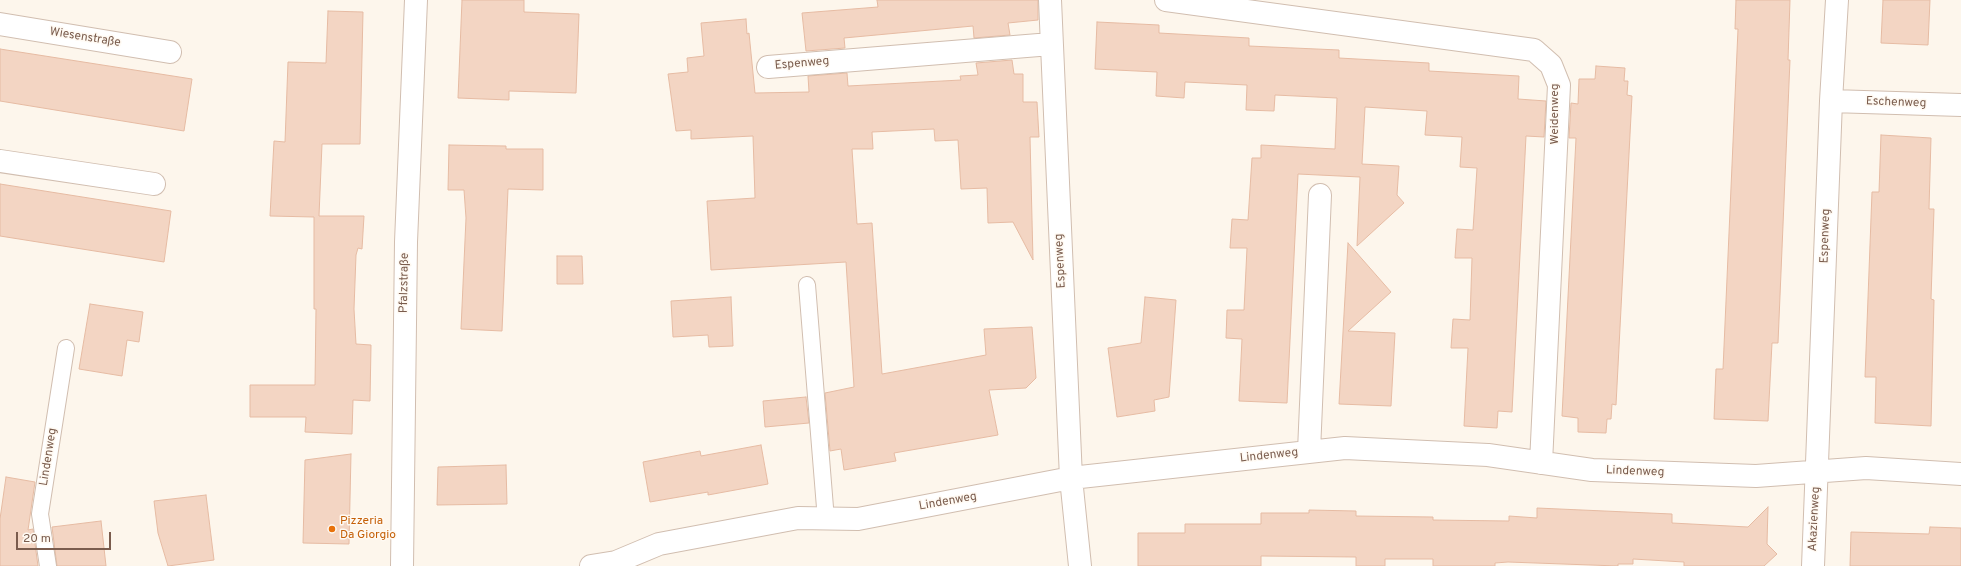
<!DOCTYPE html>
<meta charset="utf-8">
<style>
body{margin:0}
#map{position:relative;width:1961px;height:566px;overflow:hidden;background:#fdf6ec;font-family:Overpass,sans-serif}
canvas{display:block}
.scale{position:absolute;left:16px;top:532px;width:95px;height:18px;box-sizing:border-box;border:2px solid #7a5c4d;border-top:0;padding-left:5px;font-size:12px;line-height:14px;white-space:nowrap;color:#7a5c4d;-webkit-text-stroke:3px #fffaf3;paint-order:stroke}
</style>
<div id="map">
<canvas width="1961" height="566"></canvas>
<div class="scale">20 m</div>
</div>
<script>
const ctx = document.querySelector('canvas').getContext('2d');
ctx.lineJoin = 'round';
function fill(path, color) { ctx.fillStyle = color; ctx.fill(path, 'evenodd'); }
const shape = rows => new Path2D(rows.map(r => 'M' + r).join(''));
function stroke(path, color, width, dash) { ctx.strokeStyle = color; ctx.lineWidth = width; ctx.lineCap = dash ? 'butt' : 'round'; ctx.setLineDash(dash || []); ctx.stroke(path); }
function label(font, color, halo, rows, align = 'center') {
  ctx.font = font + ' Overpass,sans-serif'; ctx.lineWidth = 3; ctx.setLineDash([]); ctx.textBaseline = 'middle'; ctx.strokeStyle = halo; ctx.fillStyle = color; for (const [text, x, y, turn = 0] of rows) {
    ctx.save(); ctx.translate(x, y); ctx.rotate((+turn || 0) * Math.PI / 180); ctx.textAlign = isNaN(turn) ? turn : align; if (halo) ctx.strokeText(text, 0, 0); ctx.fillText(text, 0, 0); ctx.restore();
  }
}
const building = shape([
 [462,0,524,0,524,12,579,14,576,93,509,91,509,100,458,98,462,0],
 [877,0,1038,0,1038,20,1008,23,1010,35,974,38,973,26,844,38,845,48,806,51,802,13,878,7,877,0],
 [1736,0,1790,0,1788,60,1790,60,1778,343,1772,343,1768,421,1714,419,1716,369,1723,369,1738,29,1735,29,1736,0],
 [1883,0,1930,0,1928,45,1881,43,1883,0],
 [328,11,363,12,360,144,322,144,319,216,364,216,362,249,358,248,356,255,354,309,356,344,371,345,370,401,353,400,352,434,305,432,306,417,250,417,250,385,315,385,316,309,314,309,314,217,270,216,274,141,285,142,288,62,326,63,328,11],
 [746,19,747,34,749,33,755,93,809,92,808,76,847,73,848,86,961,80,960,76,978,75,976,63,1012,60,1014,74,1023,74,1023,102,1037,102,1039,137,1030,137,1033,260,1013,222,988,223,987,188,961,189,958,140,935,141,934,129,872,132,873,149,852,149,857,224,872,223,882,374,986,355,984,329,1032,327,1036,378,1026,388,989,390,998,435,894,453,896,461,844,470,841,449,830,451,825,393,854,387,846,262,711,270,707,201,755,198,753,136,691,139,691,130,676,131,668,74,688,72,687,58,704,56,701,23,746,19],
 [1097,22,1159,25,1159,33,1249,38,1249,46,1339,50,1339,58,1429,63,1429,71,1519,76,1518,99,1546,101,1544,137,1526,136,1512,412,1498,411,1497,428,1464,426,1468,348,1451,348,1453,319,1470,320,1472,258,1455,258,1457,229,1473,230,1477,168,1460,167,1462,137,1425,135,1427,111,1365,107,1362,164,1399,166,1397,195,1404,203,1357,246,1360,177,1298,174,1287,403,1239,401,1242,339,1226,338,1227,310,1244,310,1247,248,1230,248,1232,219,1248,220,1252,158,1261,158,1261,145,1335,149,1337,98,1275,95,1274,111,1246,110,1247,85,1185,82,1184,98,1156,96,1157,72,1095,69,1097,22],
 [0,49,192,79,184,131,0,101,0,49],
 [1596,66,1625,68,1624,81,1628,81,1627,95,1632,96,1616,405,1612,404,1611,419,1607,419,1606,433,1578,432,1578,418,1562,416,1576,138,1569,138,1571,103,1578,104,1579,79,1595,79,1596,66],
 [1881,135,1931,138,1929,209,1934,209,1931,299,1934,300,1931,426,1875,423,1876,377,1865,377,1872,192,1879,192,1881,135],
 [449,145,506,146,506,149,543,149,543,190,508,189,502,331,461,329,466,218,464,190,448,190,449,145],
 [0,184,171,211,164,262,0,236,0,184],
 [1348,243,1391,292,1348,331,1395,333,1391,406,1339,404,1348,243],
 [557,256,582,256,583,284,557,284,557,256],
 [731,297,733,346,709,347,708,335,673,337,671,301,731,297],
 [1145,297,1176,300,1169,397,1154,400,1155,411,1117,417,1108,348,1141,343,1145,297],
 [90,304,143,312,139,342,127,340,122,376,79,369,90,304],
 [806,397,809,423,765,427,763,401,806,397],
 [761,445,768,484,708,495,708,492,650,502,643,462,700,451,701,456,761,445],
 [351,454,349,544,303,543,305,460,351,454],
 [506,465,507,504,437,505,438,467,506,465],
 [6,477,35,482,28,530,33,529,38,566,0,566,0,519,6,477],
 [206,495,214,560,168,566,158,533,154,501,206,495],
 [1768,507,1767,544,1777,554,1764,566,1684,566,1684,562,1633,559,1633,564,1618,564,1618,566,1508,562,1495,563,1495,566,1433,566,1433,559,1385,559,1385,566,1356,566,1356,557,1261,556,1261,566,1138,566,1138,533,1185,533,1185,524,1261,524,1261,513,1309,513,1309,510,1356,511,1356,516,1433,517,1433,520,1509,521,1509,516,1537,518,1537,508,1672,514,1672,523,1748,527,1768,507],
 [101,521,106,566,57,566,52,527,101,521],
 [1930,527,1961,528,1961,566,1850,566,1851,532,1929,534,1930,527]
]);
const lane = shape([
 [807,285,826,520],
 [48,566,40,514,66,348]
]);
const street = shape([
 [1050,0,1071,478,1080,566],
 [1166,0,1534,50,1551,65,1559,85,1541,463],
 [0,24,170,52],
 [768,67,1051,44],
 [1831,101,1961,105],
 [0,161,154,184],
 [1309,451,1320,195],
 [402,566,406,242,416,0],
 [591,566,616,562,659,544,798,518,858,519,1071,478,1345,448,1488,455,1592,470,1756,476,1866,468,1961,474],
 [1813,566,1831,101,1837,0]
]);
const markers = [
 [332,529,4,"#e8710a"]
];
const streetNames = [
 ["Wiesenstraße",85,38,9],
 ["Espenweg",802,64,-5],
 ["Eschenweg",1896,103,2],
 ["Weidenweg",1556,114,-90],
 ["Espenweg",1826,236,-88],
 ["Espenweg",1061,261,-93],
 ["Pfalzstraße",405,283,-89],
 ["Lindenweg",1269,456,-6],
 ["Lindenweg",49,457,-81],
 ["Lindenweg",1635,472,2],
 ["Lindenweg",948,502,-10],
 ["Akazienweg",1815,519,-87]
];
const foodNames = [
 ["Pizzeria",340,522],
 ["Da Giorgio",340,536]
];
fill(building, '#f3d5c3');
stroke(building, '#e6bba3', 1);
stroke(lane, '#d1beb0', 18);
stroke(street, '#d1beb0', 24);
stroke(lane, '#fff', 16);
stroke(street, '#fff', 22);
for (const [x, y, r, color] of markers) { const dot = new Path2D(); dot.arc(x, y, r, 0, 2 * Math.PI); ctx.fillStyle = color; ctx.fill(dot); stroke(dot, '#fffaf3', 1.5); }
label('12px', '#7a5c4d', '#fffaf3', streetNames);
label('12px', '#c56008', '#fffaf3', foodNames, 'left');
</script>
